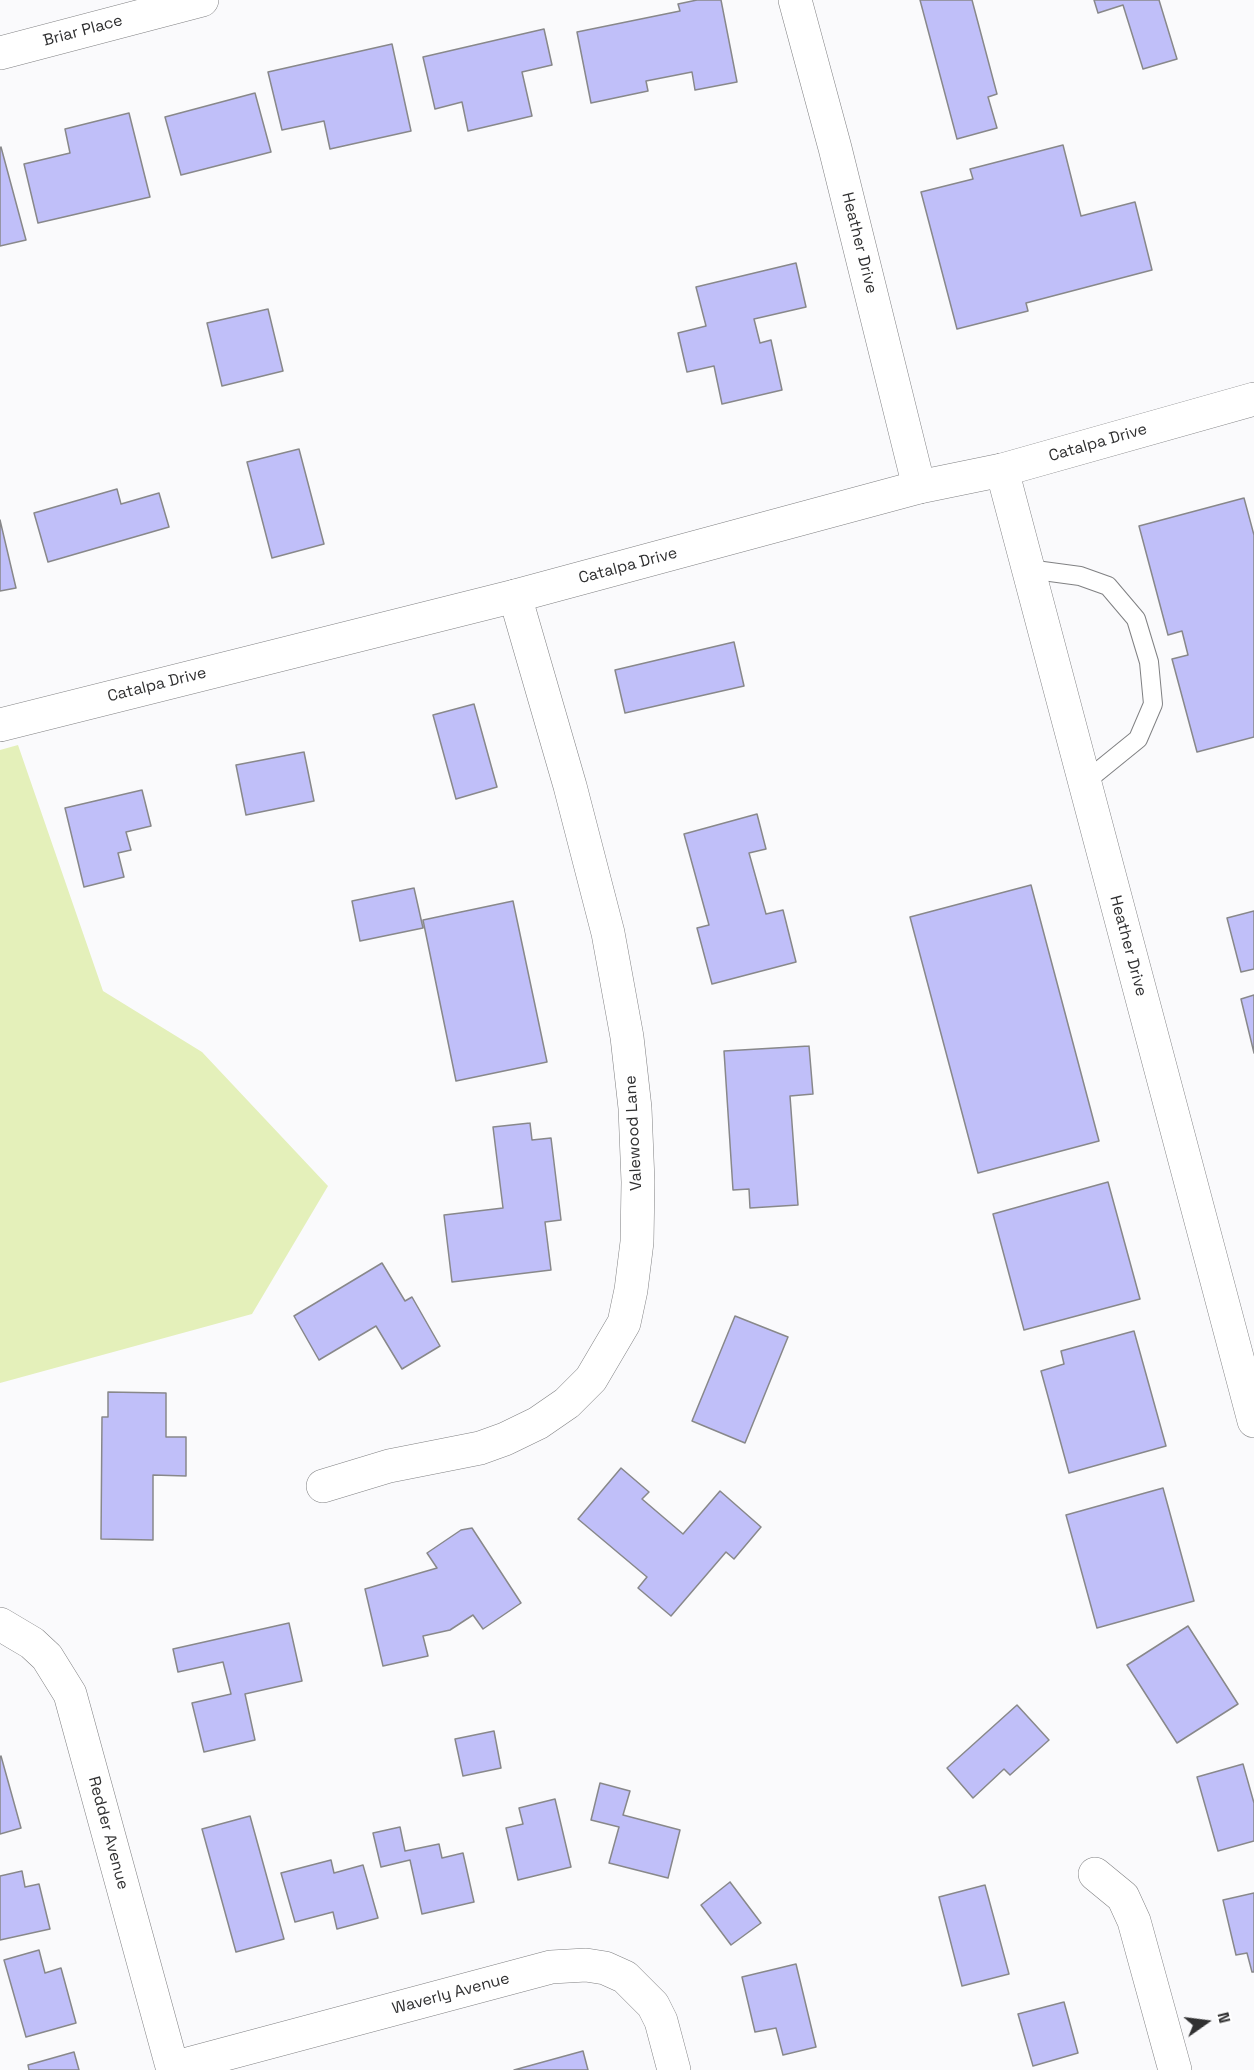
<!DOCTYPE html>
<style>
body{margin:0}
#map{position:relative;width:1254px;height:2070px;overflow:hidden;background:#fafafc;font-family:"Space Grotesk",sans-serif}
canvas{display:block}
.north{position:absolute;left:1176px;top:1992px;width:60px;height:60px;-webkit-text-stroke:4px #fff;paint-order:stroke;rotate:76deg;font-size:16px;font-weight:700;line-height:24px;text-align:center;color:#303031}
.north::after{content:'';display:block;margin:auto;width:21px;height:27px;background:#303031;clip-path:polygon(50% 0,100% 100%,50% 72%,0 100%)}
</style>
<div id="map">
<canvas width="1254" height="2070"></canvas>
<div class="north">N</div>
</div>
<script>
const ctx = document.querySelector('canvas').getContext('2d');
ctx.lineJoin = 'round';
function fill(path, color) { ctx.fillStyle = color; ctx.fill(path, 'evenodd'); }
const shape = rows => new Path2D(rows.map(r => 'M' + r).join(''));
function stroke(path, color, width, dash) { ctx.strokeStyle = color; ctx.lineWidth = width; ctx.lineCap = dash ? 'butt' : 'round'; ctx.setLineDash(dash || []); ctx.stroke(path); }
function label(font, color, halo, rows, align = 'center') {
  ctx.font = font + ' "Space Grotesk",sans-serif'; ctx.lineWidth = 4.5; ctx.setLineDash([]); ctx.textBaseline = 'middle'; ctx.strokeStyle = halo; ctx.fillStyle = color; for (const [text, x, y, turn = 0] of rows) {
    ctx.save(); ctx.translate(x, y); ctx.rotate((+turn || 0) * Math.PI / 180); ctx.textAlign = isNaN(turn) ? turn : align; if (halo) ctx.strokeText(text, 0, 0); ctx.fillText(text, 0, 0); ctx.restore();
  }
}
const green = shape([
 [18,745,103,991,202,1052,328,1186,252,1314,0,1383,0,750]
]);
const building = shape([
 [697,0,721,0,737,82,695,90,692,72,646,81,648,91,591,103,577,32,680,11,678,4,697,0],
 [920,0,972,0,997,94,988,97,997,128,957,139,920,0],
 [1094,0,1159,0,1177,59,1143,69,1123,5,1098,13,1094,0],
 [544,29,552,65,522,72,532,116,468,131,462,102,435,109,423,57,544,29],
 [392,44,411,131,330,149,324,121,282,130,268,72,392,44],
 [255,93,271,152,181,175,165,117,255,93],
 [129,113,150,197,38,223,24,164,70,153,65,129,129,113],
 [1063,145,1081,216,1135,202,1152,270,1026,303,1028,311,957,329,921,192,973,179,970,169,1063,145],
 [1,147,26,240,0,246,0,148,1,147],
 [796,263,806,307,754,319,760,343,771,340,782,390,722,404,714,366,687,372,678,333,706,326,696,287,796,263],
 [268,309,283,371,222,386,207,323,268,309],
 [299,449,324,544,272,558,247,462,299,449],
 [117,489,121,504,159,493,169,527,48,562,34,513,117,489],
 [1244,498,1254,535,1254,737,1197,752,1172,659,1188,655,1182,631,1168,635,1139,526,1244,498],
 [0,520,16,588,0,591,0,520],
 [734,642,744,686,625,713,615,670,734,642],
 [474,704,497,787,456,799,433,715,474,704],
 [304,752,314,801,246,815,236,765,304,752],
 [142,790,151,826,126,832,131,850,118,853,124,877,84,887,65,808,142,790],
 [757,814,766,849,749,853,766,914,783,910,796,962,712,984,697,928,709,925,684,834,757,814],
 [1031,885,1099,1141,978,1173,910,917,1031,885],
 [414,888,423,928,360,941,352,901,414,888],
 [513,901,547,1062,456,1081,423,920,513,901],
 [1254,911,1254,969,1241,972,1227,918,1254,911],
 [1254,995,1254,1053,1241,999,1254,995],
 [809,1046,813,1094,790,1096,798,1205,750,1208,749,1189,733,1190,724,1051,809,1046],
 [530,1123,532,1140,551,1138,561,1220,545,1222,551,1270,452,1282,444,1215,503,1208,493,1127,530,1123],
 [1108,1182,1140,1299,1024,1330,993,1214,1108,1182],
 [382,1263,405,1301,412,1297,440,1346,402,1369,376,1326,319,1360,294,1316,382,1263],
 [735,1316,788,1337,745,1443,692,1421,735,1316],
 [1134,1331,1166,1446,1069,1473,1041,1371,1064,1364,1061,1351,1134,1331],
 [108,1392,166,1393,166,1437,186,1437,186,1476,153,1475,153,1540,101,1539,102,1417,108,1417,108,1392],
 [621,1468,649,1492,642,1499,683,1534,720,1491,761,1527,734,1559,726,1552,671,1616,638,1588,647,1577,578,1519,621,1468],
 [1163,1488,1194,1601,1097,1628,1066,1515,1163,1488],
 [472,1528,521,1603,483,1629,473,1615,450,1630,423,1636,428,1656,383,1666,365,1589,437,1568,427,1553,461,1530,472,1528],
 [289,1623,302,1681,245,1694,255,1740,204,1752,192,1703,231,1694,223,1662,178,1672,173,1649,289,1623],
 [1188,1626,1238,1704,1177,1743,1127,1665,1188,1626],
 [1017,1705,1049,1740,1010,1775,1004,1769,973,1798,947,1768,1017,1705],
 [494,1731,501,1768,463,1776,455,1739,494,1731],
 [1,1756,21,1828,0,1834,0,1757,1,1756],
 [1243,1764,1254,1803,1254,1841,1218,1851,1197,1777,1243,1764],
 [600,1783,630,1791,623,1815,680,1830,668,1878,609,1863,619,1827,591,1820,600,1783],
 [555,1799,571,1867,518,1880,506,1828,523,1824,519,1808,555,1799],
 [250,1816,284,1939,236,1952,202,1829,250,1816],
 [400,1827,405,1851,439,1844,442,1858,463,1853,474,1902,422,1914,410,1860,381,1867,373,1833,400,1827],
 [331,1860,334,1873,363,1865,378,1918,337,1929,333,1912,295,1922,281,1873,331,1860],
 [22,1871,25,1887,39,1884,50,1929,0,1940,0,1876,22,1871],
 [730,1882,761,1923,731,1945,701,1905,730,1882],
 [985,1885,1009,1974,962,1986,939,1897,985,1885],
 [1254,1893,1254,1972,1252,1972,1247,1953,1236,1955,1223,1900,1254,1893],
 [39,1950,45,1973,61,1968,76,2023,26,2037,4,1960,39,1950],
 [796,1964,816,2047,783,2055,776,2028,755,2032,742,1977,796,1964],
 [1064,2002,1078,2053,1033,2066,1018,2014,1064,2002],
 [583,2051,588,2070,514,2070,583,2051],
 [74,2052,79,2070,29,2070,28,2065,74,2052]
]);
const service = shape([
 [1028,569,1080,576,1108,586,1136,619,1149,662,1153,704,1138,739,1085,782]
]);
const minor = shape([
 [795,0,835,148,919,487],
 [0,53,202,0],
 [1002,470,1254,1421],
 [323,1486,389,1466,480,1448,505,1439,538,1423,567,1403,591,1379,624,1323,631,1290,637,1242,638,1182,635,1108,627,1037,608,933,570,786,515,596],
 [0,1624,32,1643,47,1657,70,1694,173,2070],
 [1095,1874,1123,1897,1134,1921,1175,2070],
 [173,2068,551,1967,586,1965,605,1968,625,1977,653,2005,661,2021,674,2070]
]);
const tertiary = shape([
 [0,725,515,596,919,487,1002,470,1254,399]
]);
const streetNames = [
 ["Briar Place",83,31,-15],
 ["Heather Drive",859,243,76],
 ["Catalpa Drive",1098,443,-16],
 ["Catalpa Drive",628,566,-15],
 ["Catalpa Drive",157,685,-14],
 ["Heather Drive",1128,946,75],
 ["Valewood Lane",634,1133,-93],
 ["Redder Avenue",108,1833,75],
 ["Waverly Avenue",451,1994,-15]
];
fill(green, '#e4f0ba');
fill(building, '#c0bff9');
stroke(building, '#88888a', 1.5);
stroke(service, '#808183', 20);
stroke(minor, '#808183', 34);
stroke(tertiary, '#808183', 34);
stroke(service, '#fff', 18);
stroke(minor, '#fff', 33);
stroke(tertiary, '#fff', 33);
label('16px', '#303031', '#fff', streetNames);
</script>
